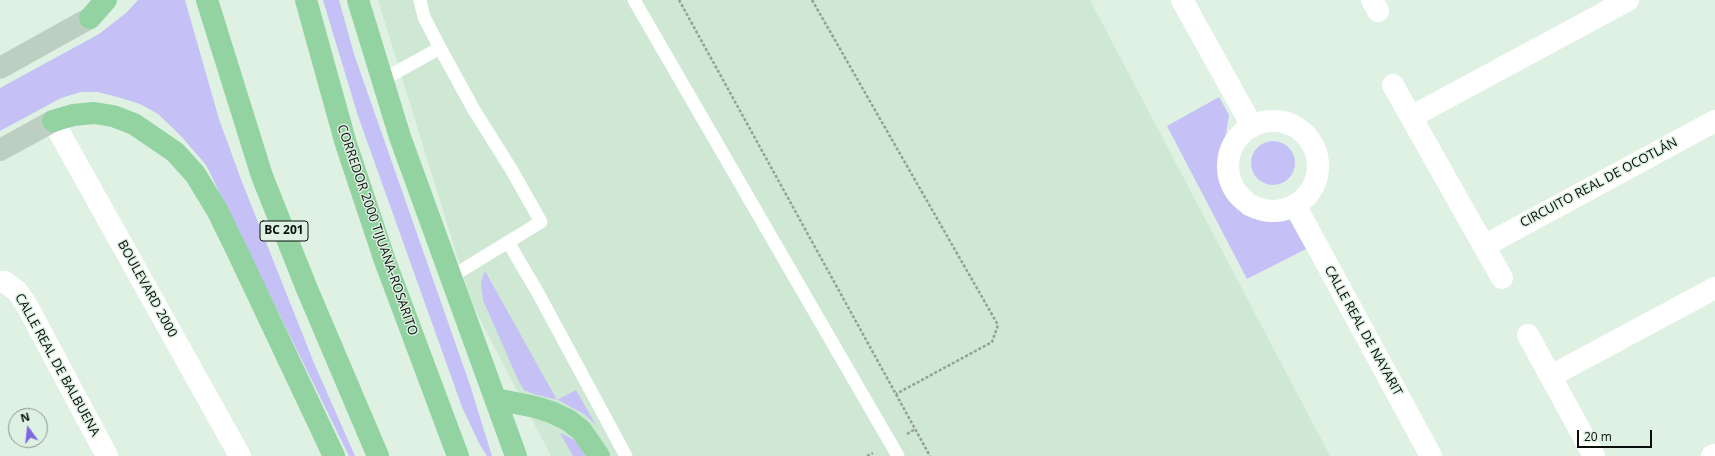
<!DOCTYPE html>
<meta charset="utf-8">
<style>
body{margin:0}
#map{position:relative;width:1715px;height:456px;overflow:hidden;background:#def1e2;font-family:"Open Sans",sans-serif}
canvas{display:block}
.north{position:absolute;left:8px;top:408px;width:40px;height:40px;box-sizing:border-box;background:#def1e2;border:1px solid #89978c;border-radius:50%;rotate:345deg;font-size:11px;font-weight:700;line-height:16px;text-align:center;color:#090f0a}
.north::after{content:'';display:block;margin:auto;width:14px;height:18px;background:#7e67e2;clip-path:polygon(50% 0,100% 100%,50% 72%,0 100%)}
.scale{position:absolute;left:1577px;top:430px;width:75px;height:18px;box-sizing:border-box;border:2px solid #090f0a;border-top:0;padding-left:5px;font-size:12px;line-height:14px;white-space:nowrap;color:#090f0a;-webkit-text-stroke:3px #def1e2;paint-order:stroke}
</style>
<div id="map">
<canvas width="1715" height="456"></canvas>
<div class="north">N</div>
<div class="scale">20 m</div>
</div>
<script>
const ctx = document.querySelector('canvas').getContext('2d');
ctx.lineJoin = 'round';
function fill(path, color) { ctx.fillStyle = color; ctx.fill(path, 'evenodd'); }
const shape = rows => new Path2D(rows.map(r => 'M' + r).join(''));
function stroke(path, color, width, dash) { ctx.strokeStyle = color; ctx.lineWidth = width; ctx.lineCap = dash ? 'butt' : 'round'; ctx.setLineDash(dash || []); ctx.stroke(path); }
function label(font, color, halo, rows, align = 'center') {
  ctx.font = font + ' "Open Sans",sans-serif'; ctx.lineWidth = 3; ctx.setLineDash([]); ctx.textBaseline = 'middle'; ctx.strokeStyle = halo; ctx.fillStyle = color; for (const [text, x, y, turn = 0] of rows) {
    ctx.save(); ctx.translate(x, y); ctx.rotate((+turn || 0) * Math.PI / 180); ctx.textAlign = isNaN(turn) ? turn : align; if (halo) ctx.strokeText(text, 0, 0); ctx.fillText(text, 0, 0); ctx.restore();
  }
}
const built = shape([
 [378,0,1090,0,1330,456,551,456,472,304]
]);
const green = shape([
 [138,0,185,0,219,119,242,182,314,363,355,456,349,456,206,165,181,136,158,114,140,104,121,98,98,92,81,92,61,98,0,131,0,88,99,34,126,13],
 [323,0,339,0,354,54,470,385,492,456,487,456,480,445,462,407,358,116],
 [1219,97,1229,115,1226,134,1219,153,1220,176,1227,196,1244,215,1259,220,1288,217,1306,249,1247,279,1167,126],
 '1251 163a22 22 0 1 1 44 0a22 22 0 1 1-44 0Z',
 [485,271,557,400,576,390,596,425,584,414,558,400,534,394,524,390,519,382,483,300,481,282],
 [560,433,575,440,585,456,573,456]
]);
const path = shape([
 [679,0,930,456],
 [812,0,998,325,992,342,896,394],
 [907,434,915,429],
 [867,456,873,453]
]);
const lane = shape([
 [420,0,424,17,440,48,474,110,511,169,541,222,508,242,538,293,626,456],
 [634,0,898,456],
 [382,80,440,48],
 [451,277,508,242]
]);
const street = shape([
 [1182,0,1252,126],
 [1372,0,1378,11],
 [1393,85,1502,278],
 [1411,117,1628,0],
 [53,121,240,456],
 '1228 166a45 45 0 1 1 90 0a45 45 0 1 1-90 0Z',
 [1295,205,1431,456],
 [1484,246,1715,121],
 [0,282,5,282,17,291,26,304,107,456],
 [1528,335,1594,456],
 [1551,376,1715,288],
 [1712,456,1715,455]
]);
const secondary = shape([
 [0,68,90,18],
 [0,150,53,121]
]);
const highway = shape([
 [207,0,262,176,307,289,378,456],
 [306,0,346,144,385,261,458,456],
 [358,0,400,137,516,456],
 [90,18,106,0],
 [53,121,73,115,94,113,113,116,134,124,175,152,195,174,217,210,239,255,334,456],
 [496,399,535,407,551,412,568,420,581,430,599,456]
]);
const shields = [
 [284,231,48]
];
const shieldNames = [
 ["BC 201",284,231]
];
const streetNames = [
 ["CIRCUITO REAL DE OCOTLÁN",1599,183,-28],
 ["CORREDOR 2000 TIJUANA-ROSARITO",377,230,71],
 ["BOULEVARD 2000",147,289,61],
 ["CALLE REAL DE NAYARIT",1363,331,61],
 ["CALLE REAL DE BALBUENA",57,365,61]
];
fill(built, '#cee8d3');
fill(green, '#c5c1f7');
stroke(path, '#93a196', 2.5, [3, 2]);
stroke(lane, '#fff', 13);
stroke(street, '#fff', 22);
stroke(secondary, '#bdcfc1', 22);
stroke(highway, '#92d3a1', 22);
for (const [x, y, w] of shields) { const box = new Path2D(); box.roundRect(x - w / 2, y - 10, w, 20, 3); ctx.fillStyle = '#def1e2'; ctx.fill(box); stroke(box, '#090f0a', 1); }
label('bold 12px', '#090f0a', null, shieldNames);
label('13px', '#090f0a', '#def1e2', streetNames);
</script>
